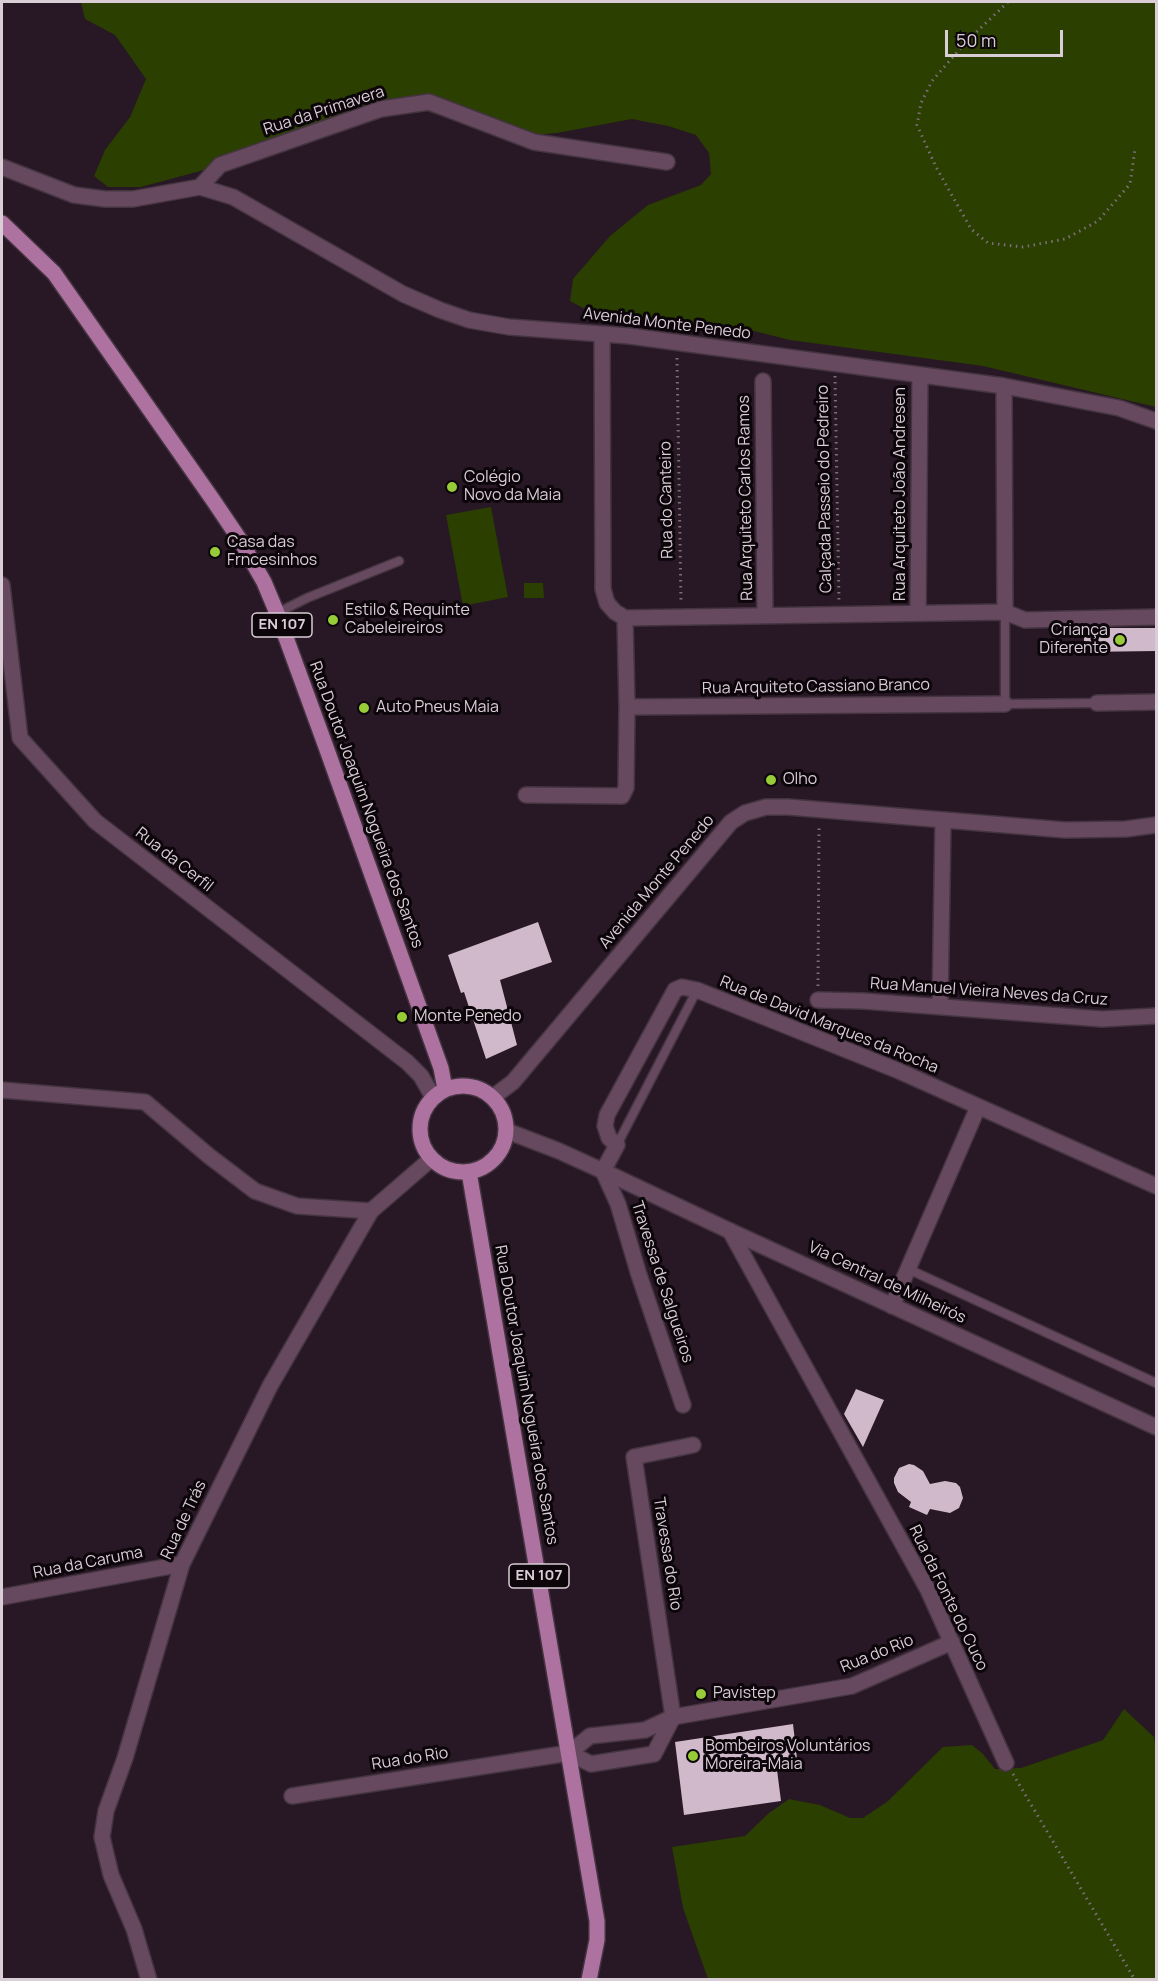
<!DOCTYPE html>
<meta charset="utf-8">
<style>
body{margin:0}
#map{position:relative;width:1158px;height:1981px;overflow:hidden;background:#281724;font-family:Manrope,sans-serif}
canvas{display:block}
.frame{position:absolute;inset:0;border:3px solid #d9cdd6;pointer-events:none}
.scale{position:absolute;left:945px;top:30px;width:118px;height:27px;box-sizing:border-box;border:3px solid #d9cdd6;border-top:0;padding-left:8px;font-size:18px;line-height:21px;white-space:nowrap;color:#d9cdd6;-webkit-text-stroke:4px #0c060b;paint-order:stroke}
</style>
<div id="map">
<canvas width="1158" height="1981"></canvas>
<div class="frame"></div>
<div class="scale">50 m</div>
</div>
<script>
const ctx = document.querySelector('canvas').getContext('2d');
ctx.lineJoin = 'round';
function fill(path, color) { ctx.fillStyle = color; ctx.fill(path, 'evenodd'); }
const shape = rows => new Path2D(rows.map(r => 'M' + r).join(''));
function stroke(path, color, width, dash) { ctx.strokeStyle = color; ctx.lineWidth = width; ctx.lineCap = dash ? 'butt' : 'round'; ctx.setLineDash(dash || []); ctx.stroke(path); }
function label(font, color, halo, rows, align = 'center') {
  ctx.font = font + ' Manrope,sans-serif'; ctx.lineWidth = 6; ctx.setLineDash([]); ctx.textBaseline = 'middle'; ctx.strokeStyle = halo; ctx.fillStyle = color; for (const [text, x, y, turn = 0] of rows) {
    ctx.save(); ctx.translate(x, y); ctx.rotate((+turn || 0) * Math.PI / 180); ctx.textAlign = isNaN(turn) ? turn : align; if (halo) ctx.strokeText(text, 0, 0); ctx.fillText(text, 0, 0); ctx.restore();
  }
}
const green = shape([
 [81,2,1156,2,1156,407,983,366,790,340,750,330,605,320,570,301,573,279,610,236,648,205,701,185,711,174,709,153,696,135,668,126,632,119,557,133,510,137,396,102,360,106,319,128,230,163,141,187,108,187,94,176,105,150,130,117,146,79,115,35,85,19],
 [491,507,508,597,463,606,446,515],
 [524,583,543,583,544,598,524,598],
 [1124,1709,1154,1737,1156,1751,1156,1979,708,1979,683,1908,672,1847,745,1836,769,1813,789,1799,820,1805,850,1818,863,1818,888,1801,943,1747,972,1745,983,1754,995,1769,1021,1768,1103,1740]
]);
const building = shape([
 [1084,628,1156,628,1156,651,1084,652],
 [538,922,552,962,500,980,517,1045,486,1059,464,992,461,993,448,955],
 [856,1389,884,1400,863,1447,844,1414],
 [909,1464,914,1465,923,1471,930,1484,945,1481,956,1483,960,1487,963,1498,959,1508,950,1513,930,1509,927,1515,909,1507,911,1502,898,1492,894,1483,894,1478,899,1468],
 [793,1724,797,1759,776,1762,781,1801,684,1815,675,1742]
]);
const path = shape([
 [1008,2,966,42,932,81,921,103,917,125,936,167,971,229,988,243,1023,247,1065,239,1098,221,1130,184,1135,149],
 [677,358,681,603],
 [835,376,839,601],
 [818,986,819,825],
 [1013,1774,1135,1980]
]);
const service = shape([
 [1005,612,1005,704,1097,703],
 [277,613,307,598,399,561],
 [617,1145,697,990],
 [908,1269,1156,1383]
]);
const minor = shape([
 [2,167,74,195,105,199,133,199,200,187,220,165,381,109,429,102,534,142,667,162],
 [200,187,233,197,403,294,440,310,469,320,509,327,629,336,1004,386,1119,408,1156,421],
 [602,334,603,589,607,603,615,612,625,618,1005,612,1004,386],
 [763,381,765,616],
 [2,585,20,738,95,821,407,1062,421,1076,433,1097],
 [1005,612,1025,620,1156,617],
 [918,613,920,375],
 [1097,703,1156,702],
 [627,707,1005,704],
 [526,795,622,796,626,788,627,707,625,618],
 [818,1000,863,1001,1102,1019,1156,1016],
 [940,1007,943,820],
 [2,1090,145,1102,209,1156,255,1191,297,1206,371,1211],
 [493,1097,513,1082,731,822,745,813,766,807,788,807,1065,830,1126,829,1156,825],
 [730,1231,928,1590,1006,1763],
 [892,1306,978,1107],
 [683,1405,639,1275,618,1204,603,1171,617,1145,609,1138,605,1126,607,1115,675,990,682,987,697,990,899,1071,1156,1186],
 [2,1597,182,1564],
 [673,1717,634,1457,693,1445],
 [569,1753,591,1764,654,1754,673,1717],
 [292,1796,569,1753,590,1736,645,1730,673,1717,852,1686,952,1642],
 [149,1980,134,1929,111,1875,102,1837,106,1811,125,1758,182,1564,270,1386,371,1211,431,1159]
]);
const tertiary = shape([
 [507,1131,559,1151,603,1171,730,1231,1156,1427]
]);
const primary = shape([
 [2,223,54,273,213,500,240,540,264,582,277,613,326,747,441,1068,445,1089],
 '420 1129a43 43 0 1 1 86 0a43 43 0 1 1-86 0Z',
 [469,1172,597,1921,597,1940,589,1980]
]);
const markers = [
 [452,487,6,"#97cb38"],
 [215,552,6,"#97cb38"],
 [333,620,6,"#97cb38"],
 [1120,640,6,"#97cb38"],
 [364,708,6,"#97cb38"],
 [771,780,6,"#97cb38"],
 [402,1017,6,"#97cb38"],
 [701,1694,6,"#97cb38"],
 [693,1756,6,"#97cb38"]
];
const shields = [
 [282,625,60],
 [539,1576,60]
];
const shieldNames = [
 ["EN 107",282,625],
 ["EN 107",539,1576]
];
const streetNames = [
 ["Rua da Primavera",324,111,-18],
 ["Avenida Monte Penedo",667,324,7],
 ["Calçada Passeio do Pedreiro",825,489,-91],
 ["Rua Arquiteto João Andresen",901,494,-90],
 ["Rua Arquiteto Carlos Ramos",746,498,-91],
 ["Rua do Canteiro",667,500,-91],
 ["Rua Arquiteto Cassiano Branco",816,687,-1],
 ["Rua Doutor Joaquim Nogueira dos Santos",366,805,70],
 ["Rua da Cerfil",174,860,38],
 ["Avenida Monte Penedo",657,882,-50],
 ["Rua Manuel Vieira Neves da Cruz",989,992,4],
 ["Rua de David Marques da Rocha",829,1025,22],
 ["Travessa de Salgueiros",662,1282,72],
 ["Via Central de Milheirós",887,1283,25],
 ["Rua Doutor Joaquim Nogueira dos Santos",526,1395,80],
 ["Rua de Trás",184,1520,-65],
 ["Travessa do Rio",667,1554,81],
 ["Rua da Caruma",88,1563,-11],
 ["Rua da Fonte do Cuco",948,1598,64],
 ["Rua do Rio",877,1654,-22],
 ["Rua do Rio",410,1759,-9]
];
const poiNames = [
 ["Colégio",464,478],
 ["Novo da Maia",464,496],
 ["Casa das",227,543],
 ["Frncesinhos",227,561],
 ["Estilo & Requinte",345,611],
 ["Cabeleireiros",345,629],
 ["Criança",1108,631,"right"],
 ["Diferente",1108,649,"right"],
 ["Auto Pneus Maia",376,708],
 ["Olho",783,780],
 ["Monte Penedo",414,1017],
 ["Pavistep",713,1694],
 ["Bombeiros Voluntários",705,1747],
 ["Moreira-Maia",705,1765]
];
fill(green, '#2a3f00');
fill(building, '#d0b9ca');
stroke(service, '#443440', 11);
stroke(minor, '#443440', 18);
stroke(tertiary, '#443440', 18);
stroke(primary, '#443440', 18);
stroke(path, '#7d6f7a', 3, [1.5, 4.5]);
stroke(service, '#66495f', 8);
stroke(minor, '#66495f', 15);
stroke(tertiary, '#66495f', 15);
stroke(primary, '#ae72a1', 15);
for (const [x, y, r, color] of markers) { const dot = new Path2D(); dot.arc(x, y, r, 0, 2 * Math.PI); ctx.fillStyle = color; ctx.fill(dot); stroke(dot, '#0c060b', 2); }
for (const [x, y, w] of shields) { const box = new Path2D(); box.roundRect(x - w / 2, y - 12, w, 24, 4.5); ctx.fillStyle = '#0c060b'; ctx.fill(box); stroke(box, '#d9cdd6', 1.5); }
label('bold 15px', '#d9cdd6', null, shieldNames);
label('16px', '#d9cdd6', '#0c060b', streetNames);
label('16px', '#d9cdd6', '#0c060b', poiNames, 'left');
</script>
